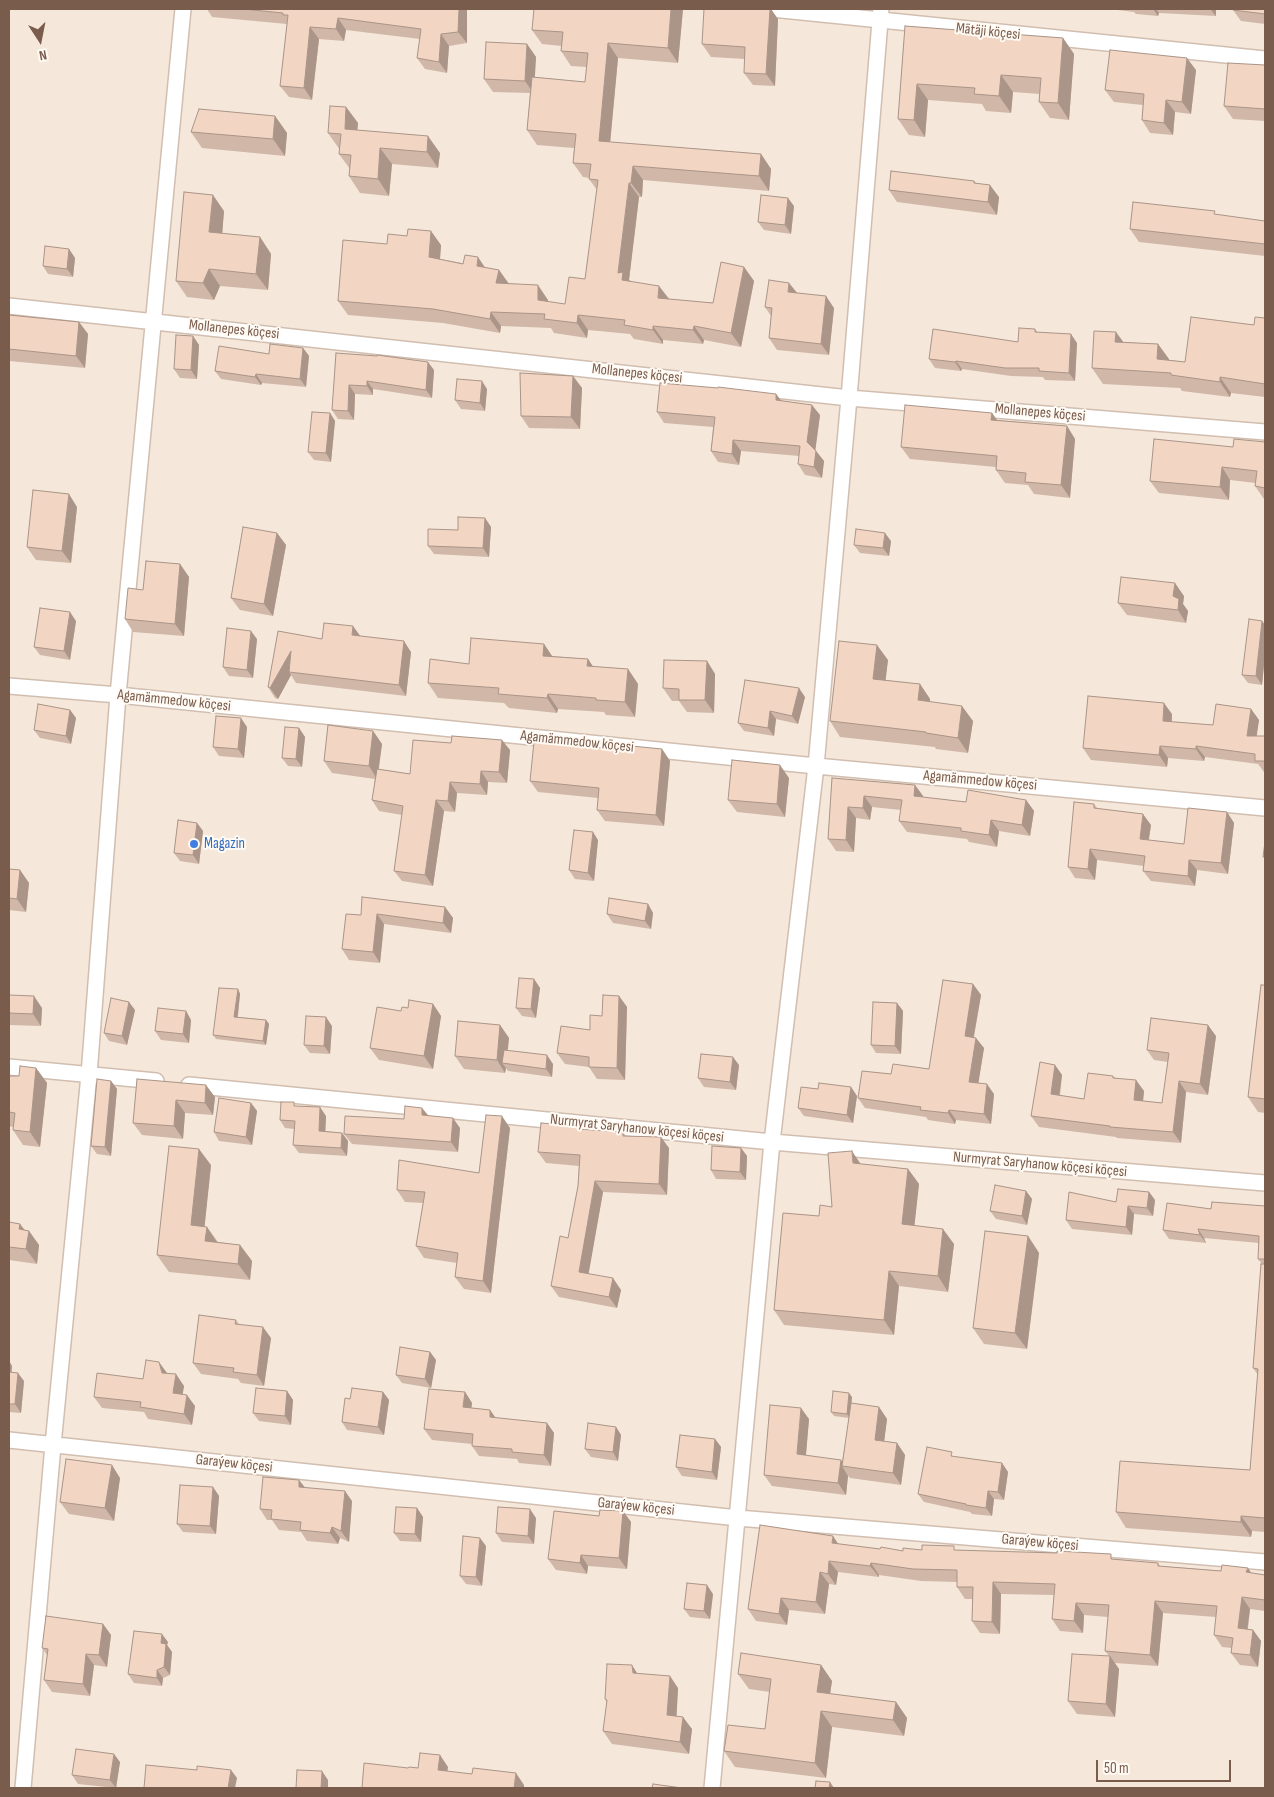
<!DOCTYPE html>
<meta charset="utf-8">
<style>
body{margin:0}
#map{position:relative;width:1274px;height:1797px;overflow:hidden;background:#fdf6ec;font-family:"Sofia Sans Condensed",sans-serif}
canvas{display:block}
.frame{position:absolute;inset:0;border:10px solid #7a5c4d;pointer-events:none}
.north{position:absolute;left:15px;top:15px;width:50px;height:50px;-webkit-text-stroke:4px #fffaf3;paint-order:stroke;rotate:169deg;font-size:14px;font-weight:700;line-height:20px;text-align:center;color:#7a5c4d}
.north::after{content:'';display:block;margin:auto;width:18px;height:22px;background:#7a5c4d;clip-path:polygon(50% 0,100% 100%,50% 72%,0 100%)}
.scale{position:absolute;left:1096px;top:1760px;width:135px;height:22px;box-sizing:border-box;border:2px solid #7a5c4d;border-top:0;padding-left:6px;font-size:15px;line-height:18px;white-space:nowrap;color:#7a5c4d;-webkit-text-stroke:4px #fffaf3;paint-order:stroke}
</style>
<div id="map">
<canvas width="1274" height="1797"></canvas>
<div class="frame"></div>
<div class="north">N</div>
<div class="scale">50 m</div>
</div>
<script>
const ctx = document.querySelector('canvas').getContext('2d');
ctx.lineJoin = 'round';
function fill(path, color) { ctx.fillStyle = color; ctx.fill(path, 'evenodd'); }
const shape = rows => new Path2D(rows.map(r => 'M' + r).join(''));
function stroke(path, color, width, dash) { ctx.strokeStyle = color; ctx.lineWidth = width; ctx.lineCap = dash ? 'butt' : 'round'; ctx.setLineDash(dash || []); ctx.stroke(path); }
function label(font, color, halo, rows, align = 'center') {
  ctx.font = font + ' "Sofia Sans Condensed",sans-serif'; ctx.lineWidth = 4; ctx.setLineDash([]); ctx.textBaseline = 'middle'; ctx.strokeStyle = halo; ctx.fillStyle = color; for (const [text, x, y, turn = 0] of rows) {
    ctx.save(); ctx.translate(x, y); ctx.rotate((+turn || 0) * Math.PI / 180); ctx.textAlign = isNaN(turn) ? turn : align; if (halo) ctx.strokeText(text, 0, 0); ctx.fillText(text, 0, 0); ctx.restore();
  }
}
const residential = shape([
 [9,9,1265,9,1265,1788,9,1788]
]);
const minor = shape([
 [772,9,1265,59],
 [9,306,849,398,1265,432],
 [9,686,118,695,816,766,1265,808],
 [9,1067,156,1081],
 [189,1085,772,1142,1265,1183],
 [9,1440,738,1518,1265,1562],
 [23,1788,53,1445,89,1075,118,695,183,9],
 [712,1788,772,1142,816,766,849,398,881,9]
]);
const wall = shape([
 [207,9,467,9,467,43,449,46,447,73,425,69,417,58,420,39,346,30,344,41,319,39,312,100,289,97,280,86,287,24,212,17],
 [683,9,678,63,618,58,610,142,761,154,771,169,769,191,643,180,642,197,639,197,629,280,668,299,713,303,744,267,754,281,741,347,704,340,703,344,663,340,663,344,634,339,630,334,588,330,587,338,554,333,551,328,501,326,500,333,443,323,348,315,338,301,387,244,441,245,440,259,499,270,509,284,548,300,548,302,565,304,585,279,597,190,589,179,590,178,583,177,573,163,574,148,537,145,527,130,530,93,493,92,484,79,527,44,536,57,534,77,585,82,587,67,571,66,561,51,562,46,542,44,532,30],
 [1109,9,1216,9,1216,16,1159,13,1158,16,1136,14,1134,12],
 [1265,9,1265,24,1241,21,1233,10],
 [778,19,775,86,753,85,744,73,745,59,711,57,702,44],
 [905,26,1063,38,1074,54,1069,120,1050,118,1039,102,1040,94,1013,92,1011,113,986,111,982,104,928,100,925,137,909,135,898,119],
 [1265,65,1265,121,1233,119,1224,106],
 [1196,70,1191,114,1175,112,1173,135,1150,133,1142,120,1143,105,1114,102,1105,90],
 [346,107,358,123,357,130,440,153,438,168,392,164,389,196,360,193,349,176,350,169,339,154,340,150,328,133],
 [275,116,287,133,285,156,202,148,191,132],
 [974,181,976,183,999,197,997,215,897,202,889,190],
 [794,206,791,234,764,230,758,222],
 [224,211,222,234,260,237,271,254,268,290,220,286,214,300,187,297,176,281],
 [1265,221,1265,256,1139,242,1130,229],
 [69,249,75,258,73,277,48,274,43,266],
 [797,293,834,308,829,355,777,350,769,338,771,316,765,307],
 [9,315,79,322,88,334,85,368,9,361],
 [1265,318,1265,397,1231,393,1230,397,1182,391,1180,388,1103,384,1092,368,1123,342,1158,344,1169,360,1185,362,1254,325],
 [1035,329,1038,333,1077,343,1075,381,1045,380,1043,377,1011,376,962,369,961,371,935,368,929,359,1018,342],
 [193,336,199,345,197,379,180,378,174,369],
 [303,348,309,356,306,387,262,383,261,385,221,379,215,371,269,354],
 [336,353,434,370,432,398,373,389,373,395,355,394,354,420,338,419,332,410],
 [573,376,582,388,580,429,529,428,521,416],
 [487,389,485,411,461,409,455,400],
 [776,394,781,400,820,415,815,450,824,461,822,478,805,475,798,464,799,456,741,451,739,465,718,462,711,451,713,427,664,423,657,412],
 [330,413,335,421,331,462,314,460,308,452],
 [992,413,997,420,1067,426,1075,439,1070,498,1034,494,1028,485,1005,483,996,470,996,467,910,459,901,447],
 [1265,442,1265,499,1264,499,1255,486,1256,483,1230,480,1229,500,1159,493,1150,481,1233,447],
 [77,507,71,563,36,560,27,547],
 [485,518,491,527,489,557,434,554,428,546,458,530],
 [277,533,286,545,273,616,240,610,231,598],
 [891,541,889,556,860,553,854,545],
 [180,564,189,577,184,636,133,632,125,619],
 [1184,596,1183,604,1188,611,1186,623,1127,615,1118,603],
 [76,621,70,660,40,655,34,647],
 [1262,621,1265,625,1265,655,1262,685,1248,683,1242,675],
 [360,636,411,652,406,696,296,683,291,675,278,699,275,698,268,687,322,639],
 [257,639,253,678,229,676,223,667],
 [544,644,552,656,588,659,593,667,628,669,638,684,635,717,606,715,604,712,558,709,557,713,509,708,504,703,438,698,428,683,469,664],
 [888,660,885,680,920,684,930,699,930,701,973,721,968,753,936,749,935,747,840,737,830,721],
 [707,661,715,674,714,713,687,712,679,701,672,701,663,688],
 [805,697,798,724,776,719,774,736,744,731,738,723],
 [1251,709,1259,720,1256,736,1265,736,1265,772,1264,772,1258,764,1205,757,1204,761,1168,758,1167,767,1091,760,1083,748,1172,714,1172,722,1213,725],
 [70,710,76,718,71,744,40,738,34,730],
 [247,727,244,758,219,756,213,747],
 [299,728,305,737,302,767,288,766,282,758],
 [373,731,382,744,379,769,410,774,510,750,507,783,488,782,487,795,457,793,455,812,444,811,433,886,402,881,394,871,402,815,379,811,372,800,375,779,332,773,324,761],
 [603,748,662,749,670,761,664,826,605,821,597,810,598,798,538,792,530,781],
 [789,778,785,817,737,812,728,800],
 [832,778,915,785,923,796,923,797,966,802,1026,800,1034,811,1030,836,999,831,997,847,969,842,967,839,907,832,899,821,901,810,872,807,870,820,856,818,854,852,836,851,828,839],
 [1094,804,1097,808,1151,825,1149,840,1184,844,1227,812,1234,823,1228,874,1197,870,1195,886,1151,881,1143,871,1144,866,1097,860,1095,880,1075,878,1068,867],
 [197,823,203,831,199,864,180,861,174,853],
 [598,840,594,881,575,879,569,870],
 [9,869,20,870,29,883,26,912,9,910],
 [648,904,653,913,651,929,613,923,607,914],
 [445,907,453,918,451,933,384,924,380,963,349,960,342,949,361,915],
 [534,979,540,988,536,1018,522,1016,516,1008],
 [973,984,981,995,974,1037,984,1048,978,1083,994,1094,991,1124,956,1120,955,1124,928,1120,926,1117,865,1108,858,1098,891,1074,929,1069],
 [1265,985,1265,1113,1258,1112,1248,1097],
 [238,989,240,994,238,1017,266,1020,269,1024,266,1045,216,1039,213,1035],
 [9,995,42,1008,41,1026,9,1025],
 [619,996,627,1007,625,1080,597,1079,589,1067,565,1064,557,1053,590,1030],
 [897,1003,903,1011,901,1054,876,1053,871,1045],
 [433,1004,441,1016,433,1069,379,1060,370,1048,401,1011,408,1008],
 [135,1010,127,1045,109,1041,104,1033],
 [186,1011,191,1020,189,1043,161,1040,155,1031],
 [500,1025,509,1038,508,1050,553,1064,552,1077,508,1071,506,1068,505,1073,464,1069,455,1056],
 [332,1026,330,1054,310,1053,304,1045],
 [1216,1036,1208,1095,1186,1092,1181,1143,1117,1138,1116,1137,1039,1127,1031,1116,1055,1065,1062,1075,1060,1096,1084,1099,1113,1076,1115,1078,1144,1091,1143,1101,1162,1103,1168,1062,1154,1060,1147,1050],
 [739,1065,736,1090,704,1087,698,1078],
 [36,1068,47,1083,40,1147,23,1145,13,1130,13,1127,9,1126,9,1076,19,1076],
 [137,1079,215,1097,213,1115,185,1113,183,1139,142,1135,133,1123],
 [111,1081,117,1089,111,1156,97,1154,91,1146],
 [851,1087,857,1096,853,1123,804,1116,798,1108,818,1089],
 [251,1103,257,1111,252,1145,219,1141,214,1132],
 [297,1106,326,1116,325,1131,342,1133,348,1141,347,1156,299,1153,293,1145,294,1129,285,1128,280,1120],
 [422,1108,428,1115,460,1128,458,1152,352,1144,344,1134,404,1119],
 [510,1128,491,1293,464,1289,455,1277,457,1263,424,1258,416,1246,423,1203,405,1202,397,1190,479,1173],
 [582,1129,623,1132,626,1136,669,1148,667,1195,603,1192,588,1274,621,1290,617,1308,559,1297,551,1286,568,1238,578,1186,579,1166,546,1163,538,1152],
 [741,1148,747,1156,746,1180,716,1179,711,1170],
 [861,1164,908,1169,919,1184,914,1225,954,1244,948,1292,899,1286,894,1335,784,1325,774,1310,819,1216,832,1207],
 [211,1165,204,1227,207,1227,218,1242,240,1245,252,1261,250,1280,169,1272,157,1255],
 [1026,1191,1032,1199,1027,1225,996,1219,990,1211],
 [1149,1192,1155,1200,1153,1216,1134,1214,1132,1235,1072,1229,1066,1220,1116,1202],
 [1265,1206,1265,1532,1252,1531,1251,1537,1126,1528,1116,1512,1250,1470,1258,1375,1253,1368,1262,1264,1258,1259,1259,1243,1204,1238,1206,1243,1169,1239,1163,1230,1211,1209],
 [9,1222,20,1224,25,1230,29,1231,39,1245,37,1264,9,1260],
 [1028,1236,1039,1253,1027,1349,984,1344,973,1328],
 [236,1320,239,1324,271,1338,264,1386,241,1383,238,1379,201,1374,193,1363],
 [430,1352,436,1360,431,1388,402,1383,396,1375],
 [9,1361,12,1366,11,1372,24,1381,21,1413,9,1412],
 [167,1373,184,1386,182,1394,195,1406,192,1425,148,1419,144,1412,102,1408,94,1397,143,1379],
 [287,1391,293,1400,291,1425,259,1421,253,1413],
 [383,1392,389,1400,384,1435,347,1430,342,1422,350,1399],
 [465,1392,472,1403,471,1408,490,1410,496,1418,547,1423,554,1433,551,1466,519,1463,517,1459,479,1456,472,1446,472,1444,432,1440,424,1429],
 [852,1397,850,1411,879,1407,887,1419,884,1441,897,1443,905,1455,901,1485,850,1478,848,1476,846,1495,772,1486,764,1475,809,1419,806,1455,842,1462,849,1418,834,1416,831,1412],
 [616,1427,621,1435,618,1461,591,1457,585,1449],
 [715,1439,721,1447,717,1480,682,1476,676,1467],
 [956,1457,1002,1463,1008,1472,1004,1500,994,1499,992,1516,972,1514,970,1512,924,1502,918,1494],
 [120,1478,114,1521,69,1514,60,1502],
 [213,1487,219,1496,216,1534,183,1532,177,1524],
 [304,1487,352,1501,349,1542,340,1538,338,1544,307,1541,301,1532,279,1530,272,1520,267,1520,260,1509],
 [417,1508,423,1517,421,1542,400,1541,394,1533],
 [623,1511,631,1522,627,1569,588,1566,587,1574,556,1570,548,1559,599,1516],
 [536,1518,534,1544,502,1542,496,1533],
 [839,1544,880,1549,903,1551,957,1550,1114,1559,1158,1563,1160,1566,1251,1573,1265,1575,1265,1611,1250,1609,1248,1629,1253,1630,1261,1641,1258,1667,1240,1665,1231,1653,1232,1648,1222,1647,1214,1635,1216,1617,1163,1613,1158,1666,1115,1663,1119,1669,1115,1717,1077,1714,1068,1701,1109,1656,1105,1651,1108,1617,1084,1615,1083,1633,1060,1631,1052,1619,1054,1595,1001,1594,1000,1634,980,1633,972,1621,972,1599,965,1599,957,1587,957,1582,921,1581,879,1575,879,1577,838,1572,836,1585,829,1584,825,1614,789,1610,787,1625,756,1621,748,1609],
 [486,1546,482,1586,466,1584,460,1576],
 [713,1594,710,1619,690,1617,684,1609],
 [103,1624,111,1635,107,1667,94,1665,90,1696,52,1692,44,1680,47,1655,42,1648],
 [168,1642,167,1645,172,1652,170,1675,163,1678,162,1686,134,1683,128,1674],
 [821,1665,832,1681,830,1694,896,1702,907,1718,904,1736,832,1727,826,1778,735,1767,724,1751,765,1729,770,1692,749,1689,738,1674],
 [638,1674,678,1688,676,1716,692,1729,689,1754,612,1744,603,1731,607,1703,605,1699],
 [120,1762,116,1788,78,1784,72,1775]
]);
const shadedWall = shape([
 [459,9,467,9,467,43,458,32],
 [671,9,683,9,678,63,668,48],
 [770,9,771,9,778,19,775,86,766,74],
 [1153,9,1156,9,1159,13,1158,16],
 [1210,9,1216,9,1216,16],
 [338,18,346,30,344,41,336,29],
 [310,27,319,39,312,100,304,88],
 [441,34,449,46,447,73,439,62],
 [1063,38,1074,54,1069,120,1058,103],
 [608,43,618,58,609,155,599,141],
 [527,44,536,57,534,94,525,81],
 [1187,58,1196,70,1191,114,1182,102],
 [1001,75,1013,92,1011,113,999,96],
 [917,84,928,100,925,137,914,120],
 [1166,100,1175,112,1173,135,1164,123],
 [346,107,358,123,356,146,345,129],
 [275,116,287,133,285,156,273,139],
 [428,136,440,153,438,168,427,152],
 [380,148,392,164,389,196,378,179],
 [761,154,771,169,769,191,759,176],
 [633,166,643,180,642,197,631,183],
 [629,183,639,197,629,280,633,286,622,280,618,273],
 [990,185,999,197,997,215,988,202],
 [213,195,224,211,221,249,209,232],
 [788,198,794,206,791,234,785,225],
 [431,231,441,245,439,272,429,257],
 [260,237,271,254,268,290,256,274],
 [69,249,75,258,73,277,67,269],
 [478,257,488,272,477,266],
 [744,267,754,281,741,347,731,333],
 [209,269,220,286,214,300,203,283],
 [499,270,509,284,496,283],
 [789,283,798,294,788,292],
 [538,285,548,300,548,315,538,300],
 [659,286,670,300,658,298],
 [826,296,834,308,829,355,821,344],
 [491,312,501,326,500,333,490,319],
 [578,315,588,330,587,338,577,323],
 [79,322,88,334,85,368,76,356],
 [653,326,663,340,663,344,653,330],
 [694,326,704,340,703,344,693,330],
 [1116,332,1127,347,1115,342],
 [1071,334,1077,343,1075,381,1069,373],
 [193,336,199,345,197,379,191,370],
 [1158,344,1169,359,1168,373,1157,359],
 [303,348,309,356,306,387,300,379],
 [956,361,962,369,961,371,955,362],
 [428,362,434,370,432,398,426,390],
 [256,374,262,383,261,385,255,377],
 [573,376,582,388,580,429,571,417],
 [1220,377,1231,393,1230,397,1220,382],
 [367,381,373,389,373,395,367,386],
 [482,381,487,389,485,411,480,403],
 [349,385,355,394,354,420,348,411],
 [776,394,784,405,776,400],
 [812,405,820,415,815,453,807,442],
 [330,413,335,421,331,462,326,453],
 [992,413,1001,426,991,420],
 [1067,426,1075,439,1070,498,1061,485],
 [733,440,741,451,739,465,732,454],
 [816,451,824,461,822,478,814,467],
 [1222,467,1230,480,1229,500,1220,487],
 [69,494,77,507,71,563,62,551],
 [485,518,491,527,489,557,483,548],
 [277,533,286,545,273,616,264,604],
 [885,533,891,541,889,556,883,548],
 [180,564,189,577,184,636,175,624],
 [1175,583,1184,596,1183,604,1188,611,1186,623,1178,610,1173,596],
 [70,612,76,621,70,660,64,651],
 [1262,621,1265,625,1265,655,1262,685,1256,676],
 [353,626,361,637,352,635],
 [251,631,257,639,253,678,247,670],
 [404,641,411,652,406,696,399,685],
 [544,644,554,659,543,656],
 [877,645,888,660,884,694,873,679],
 [291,651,289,672,291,675,278,699,270,688],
 [588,659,598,674,587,666],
 [707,661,715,674,714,713,705,700],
 [628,669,638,684,635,717,625,702],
 [920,684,930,699,929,715,918,700],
 [799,688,805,697,798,724,792,716],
 [548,694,558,709,557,713,547,698],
 [1164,703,1172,714,1171,733,1163,721],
 [962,706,973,721,968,753,958,738],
 [1251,709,1259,720,1255,748,1247,736],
 [70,710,76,718,71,744,66,736],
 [770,711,776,719,774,736,768,728],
 [241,718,247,727,244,758,238,749],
 [299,728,305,737,302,767,296,759],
 [373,731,382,744,377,779,369,766],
 [502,740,510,750,507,783,499,772],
 [1160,746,1168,758,1167,767,1159,755],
 [1196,746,1205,757,1204,761,1196,749],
 [662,749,670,761,664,826,656,815],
 [780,765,789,778,785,817,777,804],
 [481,771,488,782,487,795,480,784],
 [450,782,457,793,455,812,448,801],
 [915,785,923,796,922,808,914,796],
 [864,796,872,807,870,820,863,808],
 [436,800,444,811,433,886,425,875],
 [1026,800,1034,811,1030,836,1022,825],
 [848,807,856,818,854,852,846,840],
 [1227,812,1234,823,1228,874,1221,863],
 [1143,814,1151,825,1147,849,1140,839],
 [991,820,999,831,997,847,989,835],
 [197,823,203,831,199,864,193,855],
 [593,832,598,840,594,881,588,873],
 [1090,849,1097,860,1095,880,1088,869],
 [1189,860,1197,870,1195,886,1188,876],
 [20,870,29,883,26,912,17,899],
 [648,904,653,913,651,929,645,921],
 [445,907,453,918,451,933,443,923],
 [377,914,384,924,380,963,373,952],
 [534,979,540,988,536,1018,531,1009],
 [973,984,981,995,972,1046,965,1036],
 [238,989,240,994,237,1021,234,1017],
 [34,996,42,1008,41,1026,33,1014],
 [619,996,627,1007,625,1080,617,1068],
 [129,1002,135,1010,127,1045,122,1036],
 [897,1003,903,1011,901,1054,895,1046],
 [433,1004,441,1016,433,1069,424,1056],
 [186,1011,191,1020,189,1043,183,1034],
 [326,1017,332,1026,330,1054,324,1046],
 [266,1020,269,1024,266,1045,263,1041],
 [500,1025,509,1038,506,1063,502,1063,506,1068,505,1073,497,1060],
 [1208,1025,1216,1036,1208,1095,1200,1084],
 [976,1038,984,1048,977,1092,969,1082],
 [547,1055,553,1064,552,1077,546,1069],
 [733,1057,739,1065,736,1090,730,1082],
 [1055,1065,1062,1075,1058,1105,1051,1094],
 [36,1068,47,1083,40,1147,30,1132],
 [1136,1080,1144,1091,1142,1111,1134,1100],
 [111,1081,117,1089,111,1156,105,1147],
 [1179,1081,1186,1092,1181,1143,1173,1132],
 [987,1084,994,1094,991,1124,984,1114],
 [206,1085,215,1097,213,1115,205,1103],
 [851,1087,857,1096,853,1123,847,1115],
 [176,1100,185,1113,183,1139,174,1126],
 [251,1103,257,1111,252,1145,246,1137],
 [320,1107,326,1116,325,1139,319,1131],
 [422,1108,430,1118,422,1115],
 [949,1110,956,1120,955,1124,948,1113],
 [502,1116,510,1128,491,1293,483,1281],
 [453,1118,460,1128,458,1152,451,1142],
 [342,1133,348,1141,347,1156,341,1148],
 [661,1137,669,1148,667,1195,659,1184],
 [741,1148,747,1156,746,1180,740,1172],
 [199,1149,211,1165,203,1242,191,1225],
 [852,1151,862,1166,853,1163],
 [908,1169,919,1184,913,1239,902,1224],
 [595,1181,603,1192,587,1283,579,1272],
 [1026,1191,1032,1199,1027,1225,1022,1216],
 [1149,1192,1155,1200,1153,1216,1147,1208],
 [1128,1206,1134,1214,1132,1235,1126,1227],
 [20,1224,28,1235,29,1231,39,1245,37,1264,26,1249,19,1229],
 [207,1227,218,1244,205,1241],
 [943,1229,954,1244,948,1292,938,1276],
 [1198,1229,1204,1238,1206,1243,1200,1235],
 [1028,1236,1039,1253,1027,1349,1015,1333],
 [240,1245,252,1261,250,1280,238,1264],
 [889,1271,899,1286,894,1335,884,1320],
 [613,1278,621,1290,617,1308,609,1297],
 [263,1327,271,1338,264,1386,257,1375],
 [430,1352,436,1360,431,1388,425,1379],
 [9,1361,12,1366,11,1380,9,1378],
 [159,1362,167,1373,162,1373],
 [18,1373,24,1381,21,1413,15,1404],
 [176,1374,184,1386,181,1405,173,1393],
 [287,1391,293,1400,291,1425,285,1416],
 [383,1392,389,1400,384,1435,378,1427],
 [465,1392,472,1403,470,1418,463,1407],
 [849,1393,852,1397,850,1418,847,1414],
 [187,1395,195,1406,192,1425,184,1414],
 [879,1407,887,1419,883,1451,875,1440],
 [801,1408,809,1419,805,1465,797,1454],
 [490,1410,497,1420,490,1417],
 [547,1423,554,1433,551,1466,544,1455],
 [616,1427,621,1435,618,1461,613,1452],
 [715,1439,721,1447,717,1480,712,1472],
 [897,1443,905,1455,901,1485,893,1473],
 [841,1460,846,1467,842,1466,848,1476,846,1495,838,1483],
 [1002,1463,1008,1472,1004,1500,998,1492],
 [112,1465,120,1478,114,1521,105,1508],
 [299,1480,307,1490,299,1487],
 [213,1487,219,1496,216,1534,210,1526],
 [345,1491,352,1501,349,1542,341,1531],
 [988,1491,994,1499,992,1516,986,1508],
 [417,1508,423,1517,421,1542,415,1534],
 [530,1509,536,1518,534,1544,528,1536],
 [623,1511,631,1522,627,1569,619,1558],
 [1241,1516,1252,1531,1251,1537,1241,1522],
 [332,1527,340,1538,338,1544,330,1533],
 [833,1536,841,1548,832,1543],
 [480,1538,486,1546,482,1586,476,1577],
 [581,1555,588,1566,587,1574,580,1563],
 [829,1561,838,1572,836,1585,828,1574],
 [871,1563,879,1575,879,1577,870,1566],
 [1248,1568,1256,1580,1246,1572],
 [820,1572,829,1584,825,1614,816,1602],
 [993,1582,1001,1594,1000,1634,992,1622],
 [707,1585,713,1594,710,1619,704,1611],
 [1242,1597,1250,1609,1246,1639,1238,1628],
 [781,1598,789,1610,787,1625,779,1614],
 [1155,1601,1163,1613,1158,1666,1150,1655],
 [1076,1603,1084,1615,1083,1633,1074,1621],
 [103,1624,111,1635,107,1667,99,1655],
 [1253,1630,1261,1641,1258,1667,1250,1655],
 [162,1634,168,1642,167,1645,172,1652,170,1675,164,1667,161,1643],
 [86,1654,94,1665,90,1696,83,1684],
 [1110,1656,1119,1669,1115,1717,1106,1704],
 [632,1665,640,1678,633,1673],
 [821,1665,832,1681,828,1708,817,1692],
 [157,1670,163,1678,162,1686,157,1678],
 [670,1676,678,1688,676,1727,667,1715],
 [896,1702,907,1718,904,1736,893,1720],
 [821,1711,832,1727,826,1778,815,1763],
 [683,1717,692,1729,689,1754,680,1742],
 [114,1754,120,1762,116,1788,110,1780],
 [440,1755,448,1767,446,1781,438,1770],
 [231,1770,237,1778,235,1788,228,1788],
 [322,1771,328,1780,328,1788,321,1788],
 [516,1773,524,1785,524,1788,514,1788],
 [830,1782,834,1788,829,1788]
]);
const building = shape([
 [243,9,459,9,458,32,441,34,439,62,417,58,421,29,338,18,336,29,310,27,304,88,280,86,288,15,283,15,283,13,243,9],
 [534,9,671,9,668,48,608,43,599,141,761,154,759,176,633,166,631,183,629,183,618,273,623,272,622,280,659,286,658,298,713,303,721,262,744,267,731,333,694,326,693,330,653,326,653,330,624,325,625,320,578,315,577,323,544,319,545,314,491,312,490,319,433,309,338,301,343,240,387,244,388,234,407,236,408,229,431,231,429,257,463,264,465,255,478,257,477,266,499,270,496,283,538,285,538,300,565,304,569,277,585,279,598,180,589,179,591,164,573,163,576,134,527,130,532,77,585,82,588,53,561,51,563,32,532,30,534,9],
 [704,9,770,9,766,74,744,73,745,47,702,44,704,9],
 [1234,9,1265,9,1265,14,1233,10,1234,9],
 [905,26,1063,38,1058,103,1039,102,1041,78,1001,75,999,96,974,94,975,88,917,84,914,120,898,119,905,26],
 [486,42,527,44,525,81,484,79,486,42],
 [1110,50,1187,58,1182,102,1166,100,1164,123,1142,120,1144,94,1105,90,1110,50],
 [1228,63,1265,65,1265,109,1224,106,1228,63],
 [330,106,346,107,345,129,428,136,427,152,380,148,378,179,349,176,351,155,339,154,341,134,328,133,330,106],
 [199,109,275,116,273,139,191,132,199,109],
 [891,171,974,181,974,183,990,185,988,202,889,190,891,171],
 [184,192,213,195,209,232,260,237,256,274,209,269,203,283,176,281,184,192],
 [761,195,788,198,785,225,758,222,761,195],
 [1133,202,1215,211,1214,214,1265,221,1265,244,1130,229,1133,202],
 [45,246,69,249,67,269,43,266,45,246],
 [769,280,789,283,788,292,826,296,821,344,769,338,772,308,765,307,769,280],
 [9,315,79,322,76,356,9,349,9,315],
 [1191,317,1254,325,1255,317,1265,318,1265,384,1220,377,1220,382,1171,375,1171,373,1092,368,1094,331,1116,332,1115,342,1158,344,1157,359,1185,362,1191,317],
 [1019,328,1035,329,1035,332,1071,334,1069,373,1039,371,1039,368,1005,368,956,361,955,362,929,359,933,329,1018,342,1019,328],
 [176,335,193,336,191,370,174,369,176,335],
 [270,344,303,348,300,379,256,374,255,377,215,371,219,346,269,354,270,344],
 [336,353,377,356,377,355,428,362,426,390,367,381,367,386,349,385,348,411,332,410,336,353],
 [520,373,573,376,571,417,521,416,520,373],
 [457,379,482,381,480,403,455,400,457,379],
 [660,383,718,388,718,387,776,394,776,400,812,405,807,442,816,451,814,467,798,464,800,446,733,440,732,454,711,451,715,417,657,412,660,383],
 [905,405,992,413,991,420,1067,426,1061,485,1025,482,1026,473,996,470,997,456,901,447,905,405],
 [312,412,330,413,326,453,308,452,312,412],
 [1154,439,1233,447,1234,439,1265,442,1265,488,1255,486,1257,471,1222,467,1220,487,1150,481,1154,439],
 [33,490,69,494,62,551,27,547,33,490],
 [458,517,485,518,483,548,428,546,428,529,458,530,458,517],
 [243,527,277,533,264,604,231,598,243,527],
 [856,529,885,533,883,548,854,545,856,529],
 [146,561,180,564,175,624,125,619,128,588,143,590,146,561],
 [1121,577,1175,583,1173,596,1179,599,1178,610,1118,603,1121,577],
 [40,608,70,612,64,651,34,647,40,608],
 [1249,619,1262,621,1256,676,1242,675,1249,619],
 [324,623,353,626,352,635,404,641,399,685,289,672,291,651,270,688,268,687,278,631,322,639,324,623],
 [227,628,251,631,247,670,223,667,227,628],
 [471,638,544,644,543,656,588,659,587,666,628,669,625,702,596,700,596,698,548,694,547,698,498,694,499,688,428,683,430,659,469,664,471,638],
 [839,641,877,645,873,679,920,684,918,700,962,706,958,738,926,733,926,732,830,721,839,641],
 [664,660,707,661,705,700,679,700,679,689,663,688,664,660],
 [745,680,799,688,792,716,770,711,768,728,738,723,745,680],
 [1088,696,1164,703,1163,721,1213,725,1216,704,1251,709,1247,736,1265,736,1265,761,1255,761,1255,754,1196,746,1196,749,1160,746,1159,755,1083,748,1088,696],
 [38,704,70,710,66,736,34,730,38,704],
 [216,716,241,718,238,749,213,747,216,716],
 [328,725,373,731,369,766,324,761,328,725],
 [285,727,299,728,296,759,282,758,285,727],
 [452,736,502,740,499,772,481,771,480,784,450,782,448,801,436,800,425,875,394,871,403,806,372,800,377,769,410,774,413,740,451,743,452,736],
 [534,742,603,748,603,747,619,748,621,745,662,749,656,815,597,810,599,788,530,781,534,742],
 [732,760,780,765,777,804,728,800,732,760],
 [832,778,915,785,914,796,966,802,968,790,1026,800,1022,825,991,820,989,835,961,831,961,828,899,821,902,800,864,796,863,808,848,807,846,840,828,839,832,778],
 [1074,802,1094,804,1094,808,1143,814,1140,839,1184,844,1188,808,1227,812,1221,863,1189,860,1188,876,1143,871,1145,856,1090,849,1088,869,1068,867,1074,802],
 [178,820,197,823,193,855,174,853,178,820],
 [574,830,593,832,588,873,569,870,574,830],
 [1265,842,1265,857,1263,857,1265,842],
 [9,869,20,870,17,899,9,898,9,869],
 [362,897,445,907,443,923,377,914,373,952,342,949,346,914,361,915,362,897],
 [609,898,648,904,645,921,607,914,609,898],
 [519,978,534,979,531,1009,516,1008,519,978],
 [943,980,973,984,965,1036,976,1038,969,1082,987,1084,984,1114,949,1110,948,1113,920,1110,921,1107,858,1098,862,1071,891,1074,893,1064,929,1069,943,980],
 [1261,985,1265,985,1265,1099,1248,1097,1261,985],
 [219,988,238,989,234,1017,266,1020,263,1041,213,1035,219,988],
 [9,995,34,996,33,1014,9,1013,9,995],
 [603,995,619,996,617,1068,589,1067,589,1057,557,1053,561,1026,590,1030,590,1015,602,1016,603,995],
 [111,998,129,1002,122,1036,104,1033,111,998],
 [409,1000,433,1004,424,1056,370,1048,377,1007,401,1011,402,1007,408,1008,409,1000],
 [873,1002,897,1003,895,1046,871,1045,873,1002],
 [158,1008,186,1011,183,1034,155,1031,158,1008],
 [306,1016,326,1017,324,1046,304,1045,306,1016],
 [1151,1018,1208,1025,1200,1084,1179,1081,1173,1132,1110,1127,1110,1126,1031,1116,1040,1062,1055,1065,1051,1094,1084,1099,1088,1073,1113,1076,1113,1078,1136,1080,1134,1100,1162,1103,1169,1053,1147,1050,1151,1018],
 [458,1021,500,1025,497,1060,455,1056,458,1021],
 [504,1050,547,1055,546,1069,502,1063,504,1050],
 [701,1054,733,1057,730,1082,698,1078,701,1054],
 [20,1066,36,1068,30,1132,13,1130,15,1113,9,1112,9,1076,19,1076,20,1066],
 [97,1079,111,1081,105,1147,91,1146,97,1079],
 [137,1079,206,1085,205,1103,176,1100,174,1126,133,1123,137,1079],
 [819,1083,851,1087,847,1115,798,1108,801,1087,818,1089,819,1083],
 [219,1098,251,1103,246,1137,214,1132,219,1098],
 [281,1102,294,1102,294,1106,320,1107,319,1131,342,1133,341,1148,293,1145,295,1121,280,1120,281,1102],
 [405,1106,422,1108,422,1115,453,1118,451,1142,344,1134,345,1116,404,1119,405,1106],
 [486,1115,502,1116,483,1281,455,1277,458,1253,416,1246,425,1192,397,1190,399,1160,479,1173,486,1115],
 [541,1123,579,1126,579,1129,623,1132,623,1136,661,1137,659,1184,595,1181,579,1272,613,1278,609,1297,551,1286,560,1236,568,1238,578,1186,580,1155,538,1152,541,1123],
 [169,1146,199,1149,191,1225,207,1227,205,1241,240,1245,238,1264,157,1255,169,1146],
 [712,1146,741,1148,740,1172,711,1170,712,1146],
 [852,1151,853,1163,908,1169,902,1224,943,1229,938,1276,889,1271,884,1320,774,1310,783,1213,819,1216,820,1205,832,1207,828,1153,852,1151],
 [995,1185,1026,1191,1022,1216,990,1211,995,1185],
 [1118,1189,1149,1192,1147,1208,1128,1206,1126,1227,1066,1220,1069,1192,1116,1202,1118,1189],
 [1212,1202,1265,1206,1265,1259,1258,1259,1259,1236,1198,1229,1200,1235,1163,1230,1167,1203,1211,1209,1212,1202],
 [9,1222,20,1224,19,1229,29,1231,26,1249,9,1247,9,1222],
 [985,1231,1028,1236,1015,1333,973,1328,985,1231],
 [1261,1264,1265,1264,1265,1518,1241,1516,1241,1522,1116,1512,1120,1461,1250,1470,1258,1369,1253,1368,1261,1264],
 [199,1315,236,1320,235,1324,263,1327,257,1375,233,1372,234,1368,193,1363,199,1315],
 [400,1347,430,1352,425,1379,396,1375,400,1347],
 [146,1360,159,1362,162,1373,176,1374,173,1393,187,1395,184,1414,140,1407,141,1402,94,1397,97,1373,143,1379,146,1360],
 [9,1372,18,1373,15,1404,9,1404,9,1372],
 [256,1388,287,1391,285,1416,253,1413,256,1388],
 [352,1388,383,1392,378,1427,342,1422,345,1398,350,1399,352,1388],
 [429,1389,465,1392,463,1407,490,1410,490,1417,547,1423,544,1455,512,1452,512,1449,472,1446,473,1434,424,1429,429,1389],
 [833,1391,849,1393,847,1414,831,1412,833,1391],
 [851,1403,879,1407,875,1440,897,1443,893,1473,842,1466,851,1403],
 [770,1405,801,1408,797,1454,841,1460,838,1483,764,1475,770,1405],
 [588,1423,616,1427,613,1452,585,1449,588,1423],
 [680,1435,715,1439,712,1472,676,1467,680,1435],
 [927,1447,952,1452,951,1456,1002,1463,998,1492,988,1491,986,1508,966,1505,966,1504,918,1494,927,1447],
 [66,1459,112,1465,105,1508,60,1502,66,1459],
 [263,1477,299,1480,299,1487,345,1491,341,1531,332,1527,330,1533,300,1530,301,1522,271,1519,272,1510,260,1509,263,1477],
 [180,1485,213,1487,210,1526,177,1524,180,1485],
 [396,1507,417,1508,415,1534,394,1533,396,1507],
 [498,1507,530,1509,528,1536,496,1533,498,1507],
 [600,1510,623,1511,619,1558,581,1555,580,1563,548,1559,554,1511,599,1516,600,1510],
 [760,1525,833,1536,832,1543,880,1549,881,1547,903,1551,903,1548,922,1550,922,1545,954,1546,954,1550,1057,1553,1057,1551,1111,1554,1111,1559,1158,1563,1158,1566,1221,1571,1222,1565,1248,1568,1246,1572,1265,1575,1265,1600,1242,1597,1238,1628,1253,1630,1250,1655,1231,1653,1233,1638,1214,1635,1217,1606,1155,1601,1150,1655,1105,1651,1109,1605,1076,1603,1074,1621,1052,1619,1055,1584,993,1582,992,1622,972,1621,973,1587,957,1587,957,1570,913,1569,871,1563,870,1566,829,1561,828,1574,820,1572,816,1602,781,1598,779,1614,748,1609,760,1525],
 [463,1536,480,1538,476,1577,460,1576,463,1536],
 [687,1583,707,1585,704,1611,684,1609,687,1583],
 [46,1616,103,1624,99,1655,86,1654,83,1684,44,1680,48,1649,42,1648,46,1616],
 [134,1631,162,1634,161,1643,166,1644,164,1667,157,1670,157,1678,128,1674,134,1631],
 [741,1653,821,1665,817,1692,896,1702,893,1720,821,1711,815,1763,724,1751,728,1725,765,1729,771,1679,738,1674,741,1653],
 [1072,1654,1110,1656,1106,1704,1068,1701,1072,1654],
 [607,1664,632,1665,633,1673,670,1676,667,1715,683,1717,680,1742,603,1731,607,1700,605,1699,607,1664],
 [76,1749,114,1754,110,1780,72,1775,76,1749],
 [420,1753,440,1755,438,1770,472,1774,473,1768,516,1773,514,1788,362,1788,364,1763,408,1768,409,1767,418,1768,420,1753],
 [146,1765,197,1770,197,1766,231,1770,228,1788,144,1788,146,1765],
 [297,1770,322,1771,321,1788,296,1788,297,1770],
 [816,1781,830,1782,829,1788,815,1788,816,1781],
 [653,1784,682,1788,652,1788,653,1784]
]);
const markers = [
 [194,844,5,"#3f7fe0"]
];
const streetNames = [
 ["Mätäji köçesi",988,32,6],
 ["Mollanepes köçesi",234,330,6],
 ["Mollanepes köçesi",637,374,6],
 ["Mollanepes köçesi",1040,413,5],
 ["Agamämmedow köçesi",174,701,6],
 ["Agamämmedow köçesi",577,742,6],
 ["Agamämmedow köçesi",980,781,5],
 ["Nurmyrat Saryhanow köçesi köçesi",637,1129,6],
 ["Nurmyrat Saryhanow köçesi köçesi",1040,1165,5],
 ["Garaýew köçesi",234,1464,6],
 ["Garaýew köçesi",636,1507,6],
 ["Garaýew köçesi",1040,1543,5]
];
const shopNames = [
 ["Magazin",204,844]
];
fill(residential, '#f5e8da');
stroke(minor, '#d1beb0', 18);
stroke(minor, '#fff', 15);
fill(wall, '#d1b7a8');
fill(shadedWall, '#aa9588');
fill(building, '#f3d5c3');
stroke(building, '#aa9588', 1);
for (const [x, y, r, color] of markers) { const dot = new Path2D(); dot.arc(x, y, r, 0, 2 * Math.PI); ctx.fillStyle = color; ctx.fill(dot); stroke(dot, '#fffaf3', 2); }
label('15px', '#7a5c4d', '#fffaf3', streetNames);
label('15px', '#366cbe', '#fffaf3', shopNames, 'left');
</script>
